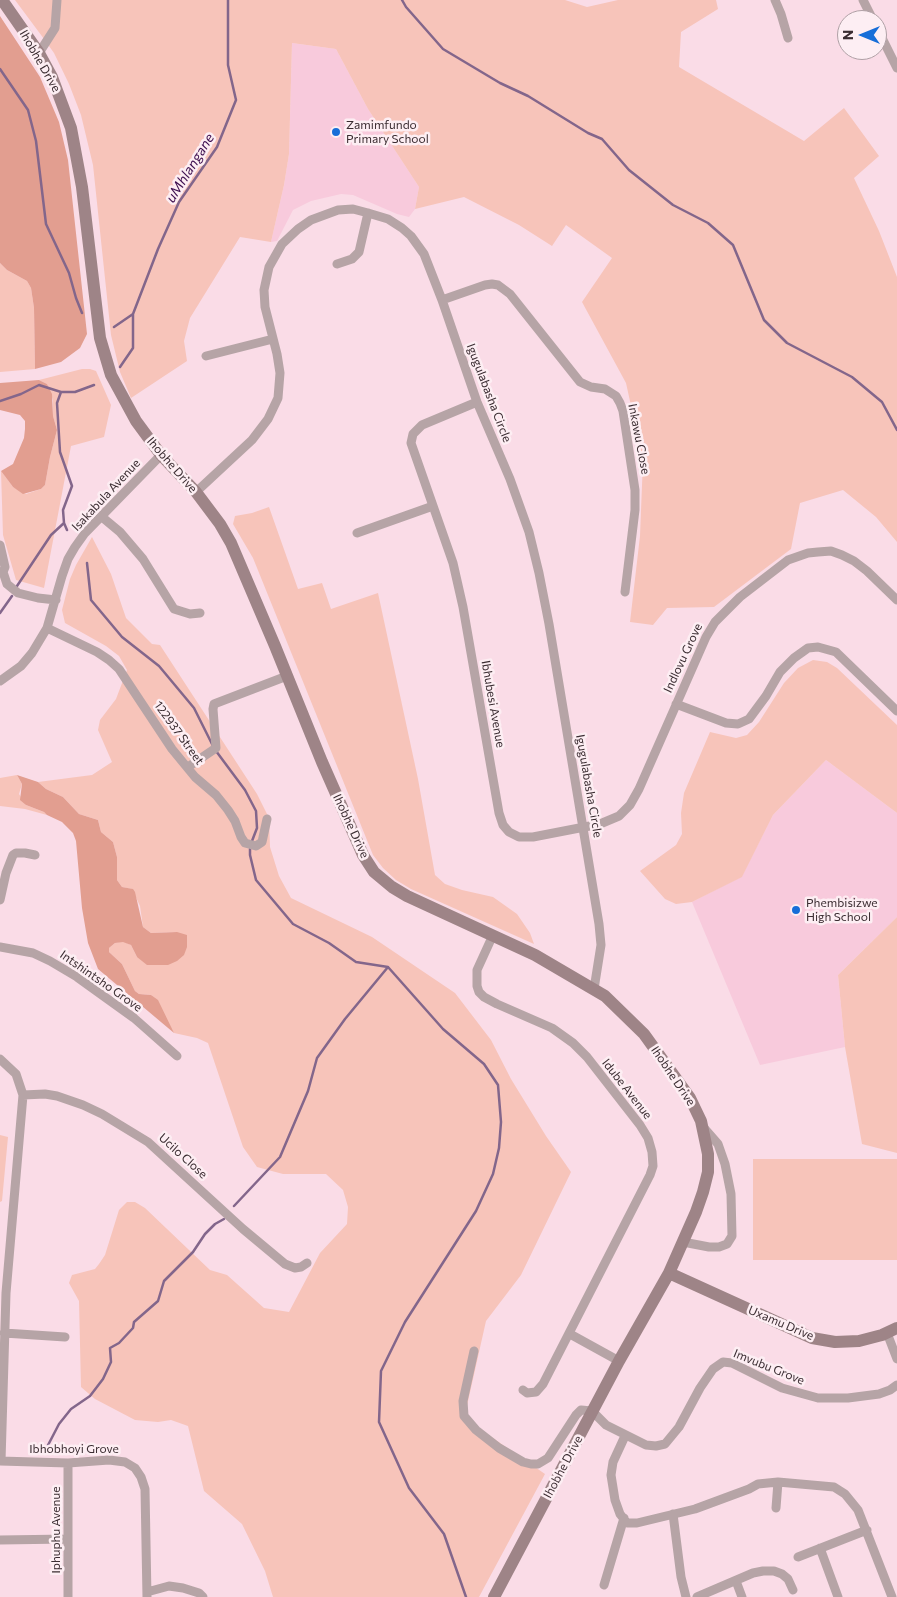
<!DOCTYPE html>
<style>
body{margin:0}
#map{position:relative;width:897px;height:1597px;overflow:hidden;background:#fadce7;font-family:Commissioner,sans-serif}
canvas{display:block}
.north{position:absolute;left:837px;top:10px;width:50px;height:50px;box-sizing:border-box;background:#fdeef3;border:1px solid #afa0a5;border-radius:50%;rotate:270deg;font-size:14px;font-weight:700;line-height:20px;text-align:center;color:#3a2c31}
.north::after{content:'';display:block;margin:auto;width:18px;height:22px;background:#176ed8;clip-path:polygon(50% 0,100% 100%,50% 72%,0 100%)}
</style>
<div id="map">
<canvas width="897" height="1597"></canvas>
<div class="north">N</div>
</div>
<script>
const ctx = document.querySelector('canvas').getContext('2d');
ctx.lineJoin = 'round';
function fill(path, color) { ctx.fillStyle = color; ctx.fill(path, 'evenodd'); }
const shape = rows => new Path2D(rows.map(r => 'M' + r).join(''));
function stroke(path, color, width, dash) { ctx.strokeStyle = color; ctx.lineWidth = width; ctx.lineCap = dash ? 'butt' : 'round'; ctx.setLineDash(dash || []); ctx.stroke(path); }
function label(font, color, halo, rows, align = 'center') {
  ctx.font = font + ' Commissioner,sans-serif'; ctx.lineWidth = 5; ctx.setLineDash([]); ctx.textBaseline = 'middle'; ctx.strokeStyle = halo; ctx.fillStyle = color; for (const [text, x, y, turn = 0] of rows) {
    ctx.save(); ctx.translate(x, y); ctx.rotate((+turn || 0) * Math.PI / 180); ctx.textAlign = isNaN(turn) ? turn : align; if (halo) ctx.strokeText(text, 0, 0); ctx.fillText(text, 0, 0); ctx.restore();
  }
}
const built = shape([
 [292,43,336,49,368,109,419,187,415,209,409,217,397,214,353,195,341,194,311,201,293,210,277,241,271,242,284,185,289,154],
 [826,760,897,813,897,917,838,975,845,1047,760,1065,692,902,742,876,773,815]
]);
const green = shape([
 [15,0,565,0,587,7,618,0,716,0,718,9,681,32,679,67,804,141,844,108,879,156,854,178,879,231,897,277,897,542,876,517,843,490,800,503,791,549,714,607,667,608,653,625,630,622,640,536,643,460,626,383,582,302,612,258,566,225,552,246,519,225,464,197,415,209,419,187,368,109,336,49,292,43,289,154,284,185,271,242,240,237,190,318,184,341,187,361,131,398,120,372,111,335,93,165,81,115,69,84,54,53,44,39],
 [0,263,7,270,27,281,31,288,34,308,35,369,0,372],
 [82,369,90,369,96,371,111,405,104,437,71,446,44,588,16,580,3,535,1,471,13,487,26,494,41,489,45,485,50,457,57,430,53,416,53,400,47,384,39,380],
 [269,507,298,589,322,583,331,609,378,593,418,779,435,875,445,884,462,890,493,897,517,914,530,933,534,944,411,889,396,880,383,868,373,855,253,558,233,524,235,516,252,513],
 [92,537,111,574,126,618,152,644,160,645,257,794,269,818,270,847,279,876,291,898,372,937,455,993,491,1040,511,1079,546,1136,571,1172,521,1275,486,1321,466,1410,468,1417,477,1427,545,1474,479,1597,273,1597,265,1571,242,1524,204,1491,188,1426,171,1420,158,1422,135,1420,95,1399,81,1387,79,1301,69,1283,72,1275,95,1269,99,1264,105,1255,119,1210,127,1202,135,1202,145,1208,210,1270,227,1275,264,1308,289,1312,320,1253,347,1224,348,1207,343,1190,326,1174,283,1174,257,1167,243,1147,208,1043,197,1038,174,1033,151,995,139,994,135,991,122,964,109,952,109,948,115,943,123,941,131,945,137,957,177,932,151,933,143,927,140,906,132,889,122,887,117,880,117,857,113,842,101,832,98,820,79,814,63,797,46,789,38,782,92,775,112,762,98,730,100,720,116,699,127,670,119,656,106,646,65,623,62,610,70,579,76,565],
 [813,660,827,662,837,668,897,725,897,813,826,760,773,815,742,877,692,902,676,904,665,899,640,871,676,845,682,834,681,813,684,793,710,732,736,738,747,735,759,722,784,683,798,668],
 [17,775,22,784,19,794,26,805,44,812,47,815,25,809,0,806,0,778],
 [897,917,897,1153,862,1144,845,1047,838,975],
 [0,1135,8,1137,2,1201,0,1202],
 [753,1159,897,1159,897,1260,753,1260]
]);
const forest = shape([
 [0,16,40,77,59,122,68,160,87,334,80,348,61,362,35,369,34,308,31,288,27,281,7,270,0,263],
 [39,380,47,384,52,394,53,416,57,430,50,457,45,485,41,489,23,494,13,487,1,471,13,464,24,438,25,429,25,421,20,415,0,410,0,383],
 [17,775,38,782,46,789,63,797,79,814,98,820,101,832,113,842,117,857,117,880,122,887,133,889,135,892,143,927,151,933,177,932,187,935,187,947,184,955,177,961,168,965,147,965,137,957,131,945,123,942,115,943,109,948,109,952,122,964,135,991,139,994,151,995,158,1000,174,1033,98,969,88,943,82,908,76,841,73,833,62,822,47,815,44,812,26,805,20,800,22,784]
]);
const stream = shape([
 [402,0,406,7,443,49,500,83,528,96,588,133,602,139,629,170,673,205,708,223,733,245,764,320,787,343,852,377,882,402,897,430],
 [0,69,28,110,36,141,46,224,69,273,76,298,82,313],
 [114,327,133,314],
 [120,367,133,348,133,314,158,249,179,202,217,147,236,100,228,65,228,0],
 [61,392,57,403,60,452,72,486,63,510,64,523,67,530],
 [0,401,21,394,39,385,61,392,75,392,94,385],
 [87,563,91,600,122,637,159,666,194,708,213,746],
 [17,586,51,535,64,523],
 [0,613,12,596],
 [216,751,245,790,256,811,257,828,252,841],
 [250,849,250,855,256,880,293,924,329,943,356,962,388,967,443,1029,484,1064,498,1085,501,1122,499,1148,493,1174,476,1211,405,1322,381,1371,379,1422,409,1488,444,1534,466,1597],
 [234,1206,280,1157,308,1091,317,1058,345,1019,388,967],
 [46,1449,59,1424,71,1409,90,1396,103,1379,111,1362,110,1348,119,1343,133,1328,134,1322,158,1301,164,1281,193,1252,205,1234,215,1224,224,1219]
]);
const street = shape([
 [775,0,781,14,788,38],
 [863,0,873,20],
 [877,28,897,68],
 [39,53,55,28,57,0],
 [337,264,352,259,359,252,368,213],
 [442,300,485,285,492,284,498,285,510,294,580,382,591,387,605,389,616,396,620,403,623,411,635,490,635,510,625,592],
 [206,356,273,339],
 [477,402,422,425,413,434,411,443,453,563,463,607,499,813,503,825,509,832,519,837,533,837,600,824,619,816,630,805,639,789,706,637,715,622,740,597,788,560,808,553,818,552,831,551,842,555,854,561,867,571,897,600],
 [196,492,252,440,268,419,278,398,280,373,277,354,265,307,264,290,269,267,282,244,298,229,311,220,338,210,353,209,368,213,388,219,402,228,411,236,424,254,442,300,477,402,510,479,529,532,539,573,549,624,599,924,601,945,594,989],
 [102,517,120,532,143,559,174,609,190,614,200,613],
 [357,533,433,506],
 [0,545,5,567,3,572,7,584,18,593,38,598,56,600],
 [47,628,97,652,109,660,119,669,172,749,195,777,216,795,228,810,235,821,241,837,245,843,256,846,262,842,267,819],
 [0,681,21,666,32,653,47,628,62,576,68,559,75,547,85,533,161,455],
 [676,704,726,723,738,724,749,719,766,696,780,672,794,658,808,648,818,647,836,652,897,711],
 [188,767,216,748,213,709,214,704,287,676],
 [0,900,6,873,13,855,16,853,25,853,35,855],
 [493,935,477,970,477,986,479,992,484,997,497,1004,552,1028,573,1043,587,1057,640,1125,648,1138,652,1152,653,1166,650,1175,543,1384,536,1392,527,1393,523,1390],
 [0,947,33,953,50,961,77,977,134,1018,177,1056],
 [0,1059,16,1074,23,1095,6,1293,1,1461],
 [23,1095,45,1094,57,1096,83,1105,102,1114,148,1142,243,1229,285,1264,295,1268,301,1267,307,1263],
 [683,1242,709,1247,719,1247,727,1244,732,1236,731,1194,725,1164,718,1144,704,1128],
 [4,1333,65,1337],
 [887,1333,897,1359],
 [570,1334,619,1361],
 [474,1351,463,1401,464,1416,476,1430,499,1448,523,1462,531,1464,538,1464,548,1458,576,1415,581,1410,592,1411,606,1425,646,1445,656,1446,665,1444,679,1427,700,1388,713,1369,723,1362,732,1363,782,1388,818,1398,848,1398,879,1394,890,1390,897,1385],
 [625,1436,613,1462,611,1475,615,1500,620,1514,627,1523,637,1523,695,1509,749,1489,758,1484,778,1482,834,1487,845,1494,858,1510,892,1597],
 [0,1461,68,1463,109,1460,125,1462,135,1468,141,1477,145,1489,147,1597],
 [68,1463,68,1597],
 [776,1508,778,1482],
 [673,1514,681,1577,686,1597],
 [0,1540,68,1539],
 [820,1548,838,1597],
 [798,1557,867,1530],
 [736,1581,742,1597],
 [604,1585,624,1518],
 [147,1592,169,1586,183,1588,199,1593,203,1597],
 [697,1597,753,1573,763,1571,774,1571,782,1574,788,1579,793,1590]
]);
const secondary = shape([
 [2,0,39,53,52,77,71,128,82,187,100,338,111,375,136,421,161,455,196,492,220,524,231,543,275,646,322,762,363,855,374,872,392,887,407,896,535,955,605,996,644,1034,690,1098,701,1121,708,1154,708,1172,703,1192,696,1212,669,1273,619,1361,494,1597],
 [669,1273,812,1338,835,1342,859,1341,882,1335,897,1328]
]);
const markers = [
 [336,132,5,"#176ed8"],
 [796,910,5,"#176ed8"]
];
const streetNames = [
 ["Ihobhe Drive",40,61,60],
 ["Igugulabasha Circle",489,393,69],
 ["Inkawu Close",639,439,79],
 ["Ihobhe Drive",172,465,49],
 ["Isakabula Avenue",106,495,-47],
 ["Indlovu Grove",683,658,-65],
 ["Ibhubesi Avenue",493,704,80],
 ["122937 Street",179,733,54],
 ["Igugulabasha Circle",589,786,80],
 ["Ihobhe Drive",351,826,65],
 ["Intshintsho Grove",101,981,35],
 ["Ihobhe Drive",673,1076,56],
 ["Idube Avenue",627,1089,52],
 ["Ucilo Close",183,1156,42],
 ["Uxamu Drive",781,1323,23],
 ["Imvubu Grove",769,1367,22],
 ["Ibhobhoyi Grove",74,1449],
 ["Ihobhe Drive",563,1467,-62],
 ["Iphuphu Avenue",56,1530,-90]
];
const poiNames = [
 ["Zamimfundo",346,125],
 ["Primary School",346,139],
 ["Phembisizwe",806,903],
 ["High School",806,917]
];
const waterNames = [
 ["uMhlangane",190,168,-58]
];
fill(built, '#f8cadc');
fill(green, '#f7c4ba');
fill(forest, '#e29e90');
stroke(stream, '#83668b', 2.5);
stroke(street, '#b6a4a6', 9);
stroke(secondary, '#9e8487', 12);
for (const [x, y, r, color] of markers) { const dot = new Path2D(); dot.arc(x, y, r, 0, 2 * Math.PI); ctx.fillStyle = color; ctx.fill(dot); stroke(dot, '#fdeef3', 2); }
label('12px', '#3a2c31', '#fdeef3', streetNames);
label('12px', '#3a2c31', '#fdeef3', poiNames, 'left');
label('italic 14px', '#3e0f50', '#fdeef3', waterNames);
</script>
